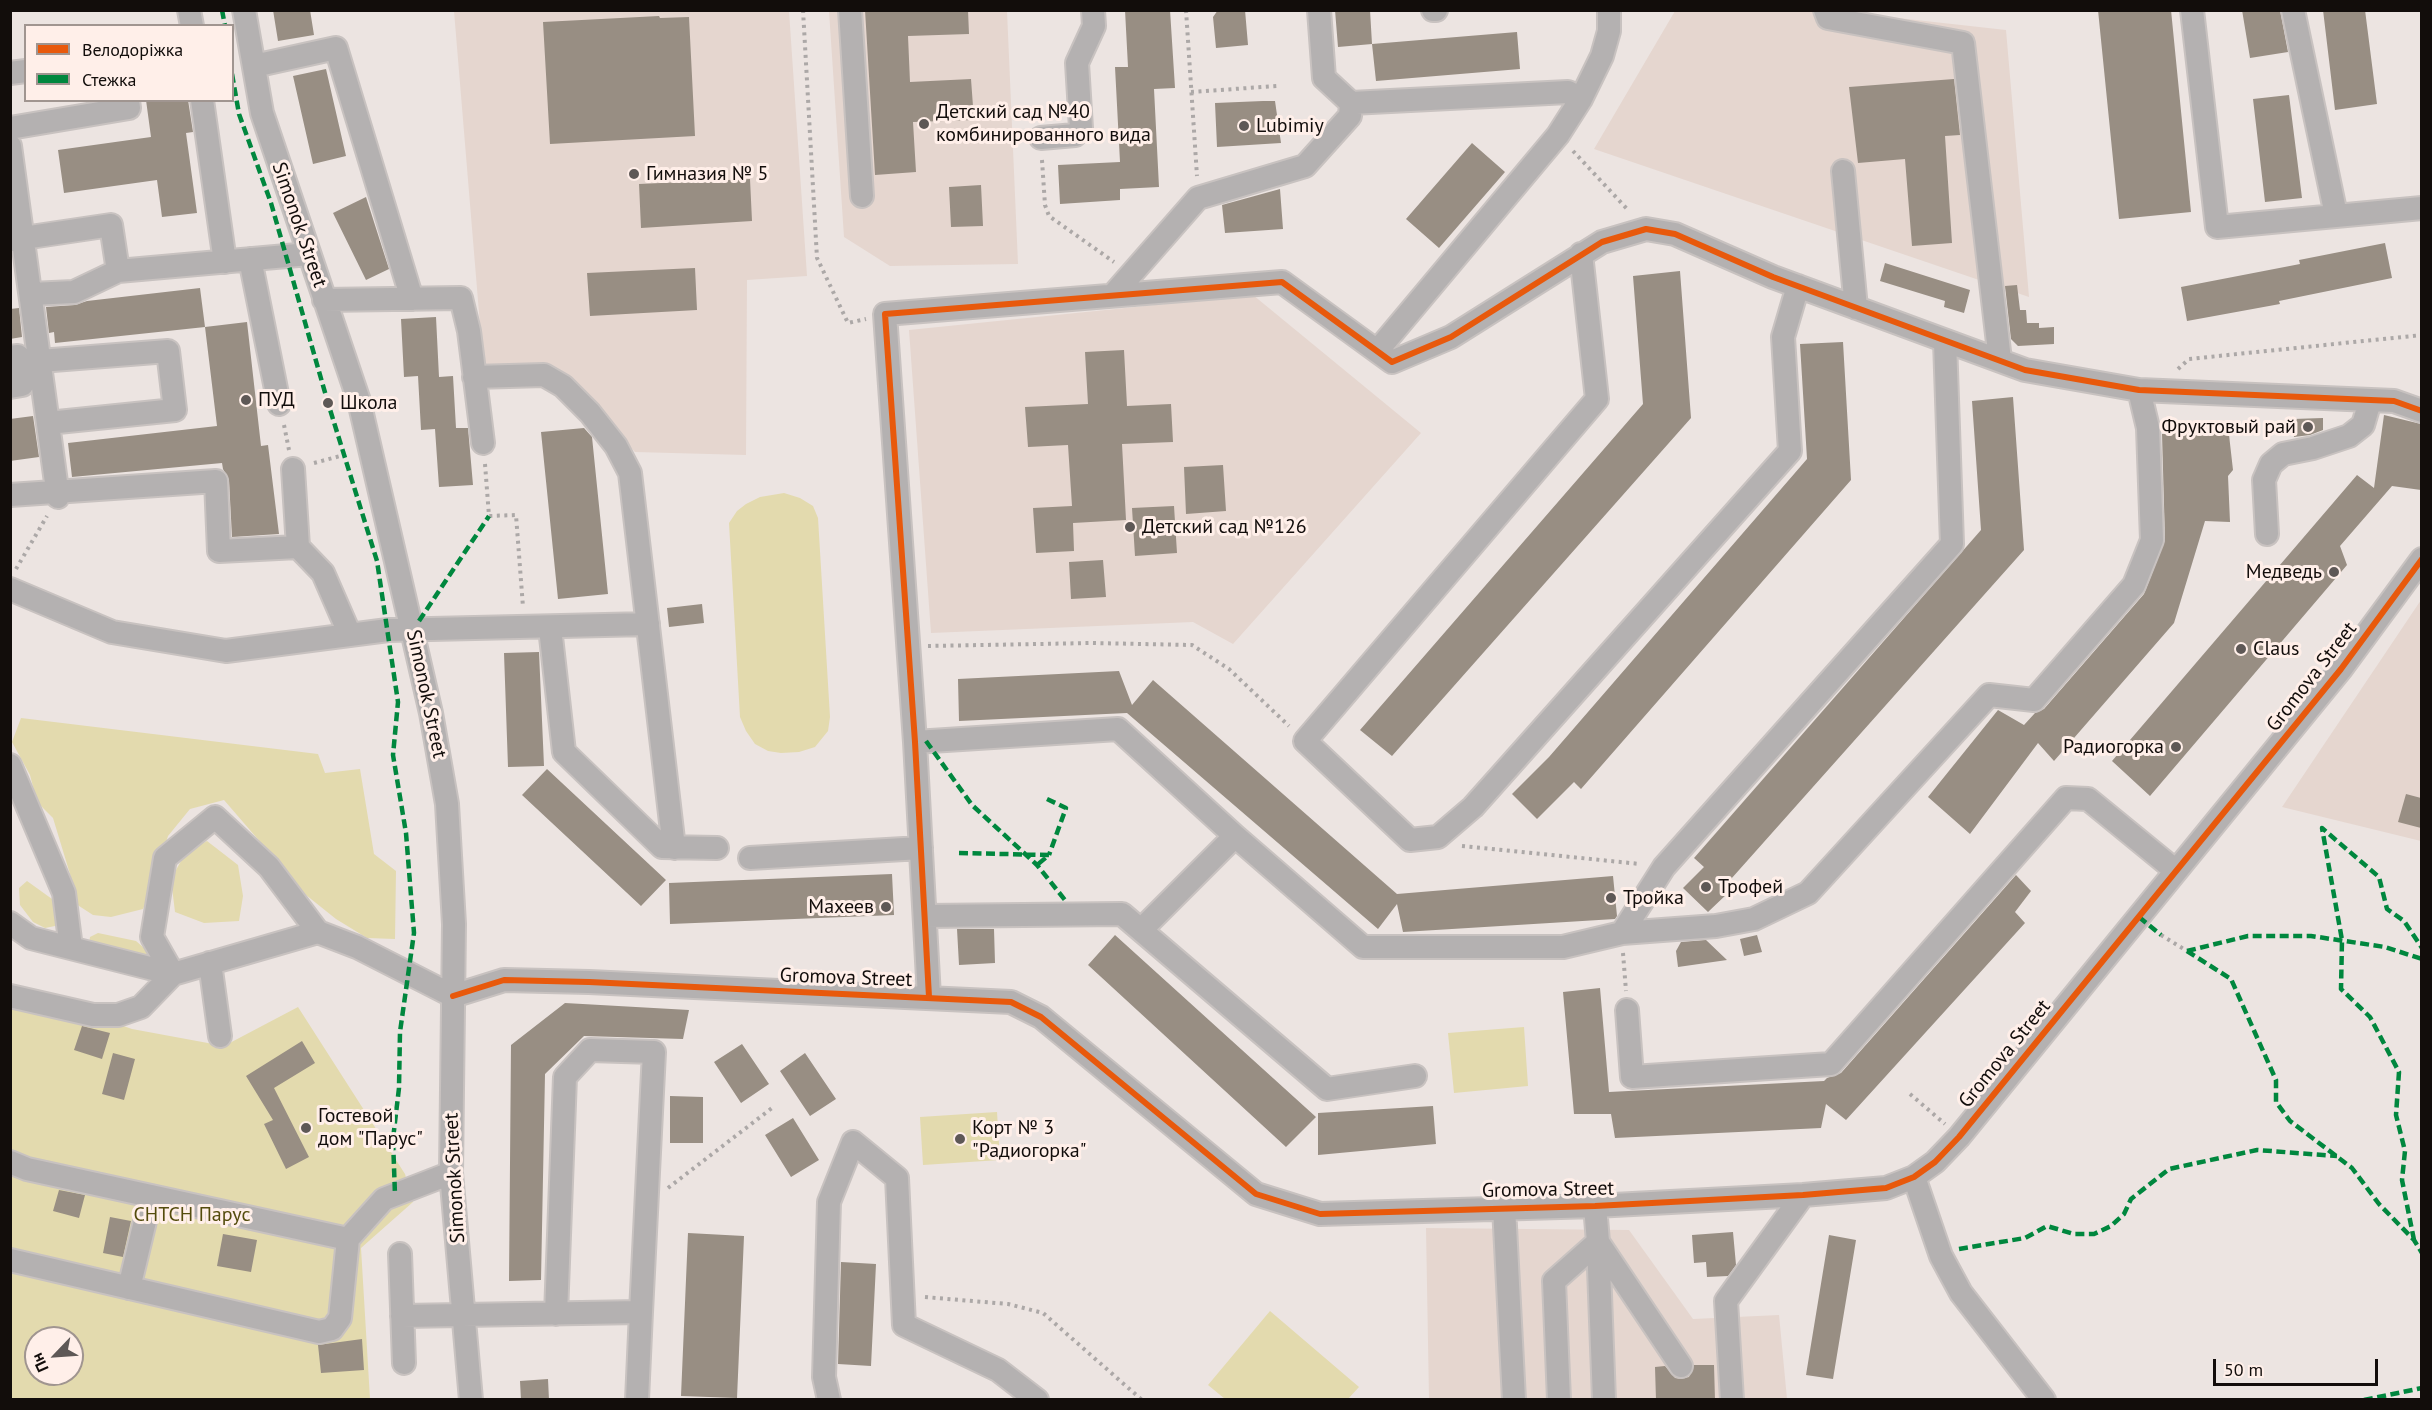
<!DOCTYPE html>
<meta charset="utf-8">
<style>
body{margin:0}
#map{position:relative;width:2432px;height:1410px;overflow:hidden;background:#ece4e1;font-family:"PT Sans",sans-serif}
canvas{display:block}
.frame{position:absolute;inset:0;border:12px solid #120d0b;pointer-events:none}
.legend{position:absolute;left:24px;top:24px;width:210px;height:78px;box-sizing:border-box;background:#ffefe9;border:2px solid #a09590;margin:0;padding:8px 10px;list-style:none;font-size:18px;color:#120d0b}
.legend li{display:flex;align-items:center;gap:12px;height:30px}
.legend b{width:30px;border:2px solid #a09590}
.north{position:absolute;left:24px;top:1326px;width:60px;height:60px;box-sizing:border-box;background:#ffefe9;border:2px solid #a09590;border-radius:50%;rotate:245deg;font-size:16px;font-weight:700;line-height:24px;text-align:center;color:#120d0b}
.north::after{content:'';display:block;margin:auto;width:21px;height:27px;background:#5e5856;clip-path:polygon(50% 0,100% 100%,50% 72%,0 100%)}
.scale{position:absolute;left:2213px;top:1359px;width:165px;height:27px;box-sizing:border-box;border:3px solid #120d0b;border-top:0;padding-left:8px;font-size:18px;line-height:21px;white-space:nowrap;color:#120d0b;-webkit-text-stroke:4px #ffefe9;paint-order:stroke}
</style>
<div id="map">
<canvas width="2432" height="1410"></canvas>
<div class="frame"></div>
<ul class="legend">
<li><b style="height:8px;background:#e8590c"></b>Велодоріжка</li>
<li><b style="height:8px;background:#00873e"></b>Стежка</li>
</ul>
<div class="north">Пн</div>
<div class="scale">50 m</div>
</div>
<script>
const ctx = document.querySelector('canvas').getContext('2d');
ctx.lineJoin = 'round';
function fill(path, color) { ctx.fillStyle = color; ctx.fill(path, 'evenodd'); }
const shape = rows => new Path2D(rows.map(r => 'M' + r).join(''));
function stroke(path, color, width, dash) { ctx.strokeStyle = color; ctx.lineWidth = width; ctx.lineCap = dash ? 'butt' : 'round'; ctx.setLineDash(dash || []); ctx.stroke(path); }
function label(font, color, halo, rows, align = 'center') {
  ctx.font = font + ' "PT Sans",sans-serif'; ctx.lineWidth = 6; ctx.setLineDash([]); ctx.textBaseline = 'middle'; ctx.strokeStyle = halo; ctx.fillStyle = color; for (const [text, x, y, turn = 0] of rows) {
    ctx.save(); ctx.translate(x, y); ctx.rotate((+turn || 0) * Math.PI / 180); ctx.textAlign = isNaN(turn) ? turn : align; if (halo) ctx.strokeText(text, 0, 0); ctx.fillText(text, 0, 0); ctx.restore();
  }
}
const built = shape([
 [454,11,789,11,807,276,747,280,746,455,635,452,553,371,484,373],
 [829,11,1007,11,1018,264,890,266,844,237],
 [1675,11,1835,11,2006,30,2029,297,1594,149],
 [1253,295,1421,433,1233,644,1193,622,931,633,909,330],
 [2421,600,2421,841,2282,807],
 [1426,1228,1629,1230,1693,1319,1779,1315,1787,1399,1429,1399]
]);
const green = shape([
 [784,493,800,498,813,506,818,518,830,717,828,731,815,747,799,752,781,753,768,751,755,744,746,731,740,717,729,523,737,511,746,504,760,497],
 [21,718,318,754,325,773,360,769,374,854,396,871,395,939,367,938,336,919,306,895,224,800,190,809,168,836,153,885,143,909,111,917,93,915,76,904,70,874,53,818,37,802,30,775,12,742],
 [207,841,238,865,243,896,239,921,204,923,175,912,171,879,186,852],
 [27,881,59,904,60,925,45,928,33,922,20,905,19,888],
 [98,933,136,941,151,954,147,959,89,944,90,937],
 [10,990,29,993,132,1029,224,1046,298,1007,405,1174,413,1202,361,1248,370,1399,11,1399],
 [36,1338,72,1338,72,1374,36,1374],
 [1524,1027,1528,1086,1454,1093,1448,1033],
 [997,1112,1000,1160,923,1165,920,1117],
 [1270,1311,1359,1387,1348,1399,1225,1399,1208,1385]
]);
const building = shape([
 [273,10,310,10,314,35,278,41],
 [865,10,968,10,969,34,908,36,910,82,971,79,974,120,913,122,916,172,875,175],
 [1125,10,1170,10,1175,88,1154,89,1159,187,1120,189,1120,200,1060,204,1058,165,1120,162,1115,67,1128,67],
 [1218,10,1245,10,1248,45,1216,48,1213,17],
 [1335,10,1370,10,1372,44,1338,47],
 [2098,10,2171,10,2191,212,2119,219],
 [2242,10,2280,10,2288,52,2250,58],
 [2323,10,2365,10,2377,104,2335,110],
 [659,16,660,18,689,17,695,136,550,144,543,22],
 [1517,32,1520,69,1376,81,1372,44],
 [326,69,346,156,313,164,293,76],
 [1954,79,1960,135,1945,136,1952,243,1912,246,1905,159,1858,163,1849,87],
 [2289,95,2302,198,2265,202,2253,99],
 [146,100,188,100,193,132,186,133,197,213,162,217,157,180,64,193,58,150,151,137],
 [1263,101,1275,101,1281,143,1217,147,1215,103],
 [1472,143,1505,172,1439,248,1406,219],
 [750,179,752,221,641,228,639,184],
 [981,185,983,226,951,227,949,187],
 [1280,189,1283,229,1225,233,1222,205],
 [366,197,389,269,366,280,333,213],
 [2385,243,2392,278,2279,301,2280,304,2187,321,2181,287,2300,264,2299,260],
 [1885,263,1970,290,1964,313,1944,307,1945,301,1880,281],
 [695,268,697,310,590,316,587,273],
 [1680,271,1691,418,1392,756,1360,730,1643,404,1633,276],
 [2017,285,2020,310,2026,310,2027,323,2039,323,2039,328,2054,327,2054,344,2018,346,2011,339,2005,286],
 [200,288,205,327,55,343,54,332,49,333,46,307,75,305,87,301],
 [19,308,22,337,10,339,10,309],
 [436,317,439,377,453,376,456,428,468,428,473,485,439,487,435,429,421,430,418,376,404,377,401,319],
 [247,322,261,446,268,445,279,534,232,537,229,480,223,469,222,463,72,477,68,443,217,426,205,327],
 [1843,342,1851,480,1581,789,1574,782,1537,819,1512,794,1549,757,1807,459,1800,344],
 [1124,350,1127,406,1171,404,1173,442,1122,444,1126,520,1073,523,1074,551,1036,553,1033,508,1072,506,1068,445,1028,447,1025,407,1088,404,1085,352],
 [2013,397,2024,550,1723,888,1728,893,1708,912,1683,888,1704,867,1694,858,1981,530,1972,401],
 [2384,415,2421,424,2421,490,2392,486,2340,546,2347,565,2150,796,2112,761,2357,475,2374,488],
 [33,416,39,457,10,461,10,419],
 [2323,418,2323,430,2310,435,2294,437,2293,419],
 [2228,426,2233,470,2228,476,2230,522,2205,521,2174,623,2054,761,2038,743,1970,834,1928,797,1998,710,2024,725,2035,713,2044,709,2144,594,2165,540,2162,434],
 [584,428,592,437,608,594,558,599,541,432],
 [1223,465,1226,511,1186,514,1184,467],
 [1174,506,1177,553,1135,556,1132,508],
 [1103,560,1106,597,1071,599,1069,562],
 [702,604,704,623,669,627,667,608],
 [539,652,544,766,508,767,504,653],
 [1119,671,1132,705,1153,680,1397,894,1613,876,1617,916,1615,919,1403,932,1397,904,1378,929,1127,713,959,721,958,679],
 [547,769,666,880,641,906,522,795],
 [2406,794,2421,798,2421,828,2398,822],
 [892,874,894,915,670,924,669,883],
 [2016,875,2031,891,2015,912,2025,923,1846,1120,1826,1104,1821,1128,1615,1138,1611,1114,1574,1114,1563,992,1600,988,1609,1092,1824,1081,1827,1078,1841,1073],
 [957,929,994,929,995,963,959,965],
 [1115,935,1316,1117,1286,1147,1088,965],
 [1757,935,1762,952,1744,956,1740,939],
 [1706,940,1727,960,1678,967,1676,951,1681,942],
 [565,1003,689,1010,683,1039,584,1036,545,1074,541,1280,509,1281,511,1045],
 [82,1026,110,1033,102,1059,74,1050],
 [302,1041,315,1063,274,1088,309,1157,286,1169,264,1124,273,1120,246,1076],
 [742,1044,769,1084,741,1103,714,1062],
 [113,1053,135,1059,124,1100,102,1094],
 [805,1053,836,1099,810,1116,780,1071],
 [670,1096,703,1097,703,1143,670,1143],
 [1433,1106,1436,1144,1318,1155,1318,1113],
 [793,1118,819,1160,791,1177,765,1135],
 [59,1190,85,1195,79,1218,53,1211],
 [110,1217,131,1221,123,1257,103,1253],
 [1733,1232,1736,1265,1728,1276,1707,1277,1706,1262,1694,1263,1692,1235],
 [688,1233,744,1236,737,1398,681,1396],
 [223,1234,257,1240,251,1272,217,1266],
 [1829,1235,1856,1240,1833,1379,1806,1375],
 [841,1262,876,1264,871,1366,838,1364],
 [362,1339,364,1370,321,1373,318,1345],
 [1694,1365,1714,1365,1715,1400,1656,1400,1655,1367,1665,1366,1675,1378,1681,1379,1689,1377],
 [548,1379,549,1400,521,1400,520,1381]
]);
const path = shape([
 [803,10,817,258,848,323,866,319],
 [1186,10,1197,176],
 [1191,92,1277,86],
 [1573,151,1629,211],
 [1042,160,1045,205,1049,216,1114,262],
 [2178,369,2189,359,2422,335],
 [284,425,289,450],
 [314,463,344,455],
 [485,464,489,516,516,515,523,607],
 [16,569,47,516],
 [928,646,1092,643,1192,645,1229,669,1289,726],
 [1462,846,1640,864],
 [2161,935,2187,951],
 [1623,953,1626,991],
 [1910,1094,1945,1124],
 [668,1188,772,1108],
 [925,1297,1008,1304,1043,1313,1142,1400]
]);
const minor = shape([
 [189,10,192,26],
 [244,10,262,113,359,401,431,713,447,804,454,924,451,1173,471,1400],
 [850,10,862,196],
 [1319,10,1324,78,1351,103,1568,92,1581,99,1558,135,1378,350],
 [1433,10,1436,10],
 [1825,10,1828,18,1963,43,2000,360],
 [2192,10,2217,227,2422,208],
 [2293,10,2336,215],
 [254,66,336,48,412,299],
 [10,73,26,71],
 [1581,99,1602,56,1609,31,1609,10],
 [202,100,225,262],
 [10,128,129,108,128,100],
 [1041,138,1075,135,1081,128,1077,63,1094,26,1093,10],
 [10,146,58,497],
 [1843,171,1856,308],
 [10,240,111,225,118,271],
 [1581,254,1597,399,1305,741,1410,840,1438,837,1473,807,1790,451,1783,337,1798,286],
 [250,259,279,404],
 [31,294,74,292,118,271,309,254],
 [1113,295,1198,198,1305,166,1350,116,1351,103],
 [324,300,461,298,469,331,483,443],
 [1945,341,1952,544,1664,867,1622,933,1716,926,1754,919,1808,893,1989,695,2034,700,2134,585,2152,540,2148,428,2139,390],
 [10,357,18,356,22,385,10,387],
 [40,361,168,351,175,410,48,423],
 [474,377,544,375,563,386,590,413,616,446,630,473,674,848],
 [293,469,298,547,323,573,350,635],
 [10,495,216,481,219,551,298,547],
 [2267,534,2264,480,2271,464,2283,454,2313,448,2349,436,2363,425,2370,401],
 [10,589,112,632,226,651,388,630,648,624],
 [550,628,564,752,662,847,717,848],
 [915,742,1118,729,1235,836],
 [10,765,64,893,71,948],
 [750,858,921,848],
 [925,916,1122,914,1327,1089,1415,1076],
 [10,923,31,938,173,974,318,932,357,947,453,996],
 [1141,930,1235,836,1363,947,1563,947,1622,933],
 [210,963,220,1036],
 [10,996,93,1015,118,1015,141,1007,173,974,152,937,165,858,215,817,269,867,318,932],
 [453,996,504,980,589,982,1011,1002,1041,1017,1256,1194,1320,1214,1595,1206,1803,1195,1886,1188,1914,1177,1935,1162,1959,1137,2341,669,2422,559],
 [929,997,915,742,885,314,1282,282,1392,362,1451,337,1602,242,1646,229,1675,234,1773,277,2025,370,2139,390,2394,401,2422,411],
 [1627,1010,1632,1077,1831,1064,2066,798,2088,799,2176,871],
 [10,1162,27,1169,348,1239,384,1199,451,1173],
 [1914,1177,1941,1256,1961,1293,2044,1400],
 [1595,1206,1598,1242,1681,1366],
 [1504,1207,1514,1400],
 [400,1254,404,1363],
 [10,1260,319,1332,332,1329,340,1318,348,1239],
 [129,1288,151,1196],
 [556,1314,565,1077,590,1050,654,1052,641,1312],
 [402,1316,641,1312,637,1400],
 [829,1400,824,1377,829,1202,853,1142,897,1178,904,1325,998,1370,1037,1400],
 [1559,1400,1554,1281,1598,1242,1604,1400],
 [1732,1400,1726,1301,1803,1195]
]);
const quiet = shape([
 [222,10,225,26],
 [232,74,239,114,271,203,328,403,377,561,398,702,393,755,406,833,414,933,400,1032,399,1088,393,1139,395,1195],
 [419,621,489,516],
 [926,741,972,805,1037,865,1065,900],
 [1047,799,1066,808,1049,855],
 [959,853,1049,855,1037,865],
 [2139,917,2161,935],
 [2187,951,2231,979,2276,1080,2276,1102,2290,1121,2352,1168,2379,1204,2414,1240,2422,1253],
 [2187,951,2248,936,2311,936,2385,947,2422,959],
 [2414,1240,2402,1180,2405,1151,2396,1115,2399,1072,2370,1017,2341,989,2342,940,2322,828,2379,877,2387,909,2404,921,2422,948],
 [1959,1249,2025,1238,2047,1226,2074,1234,2094,1234,2111,1226,2124,1214,2131,1199,2169,1169,2257,1150,2337,1156],
 [2364,1400,2422,1388]
]);
const cycleway = shape([
 [453,996,504,980,589,982,1011,1002,1041,1017,1256,1194,1320,1214,1595,1206,1803,1195,1886,1188,1914,1177,1935,1162,1959,1137,2341,669,2422,559],
 [929,997,915,742,885,314,1282,282,1392,362,1451,337,1602,242,1646,229,1675,234,1773,277,2025,370,2139,390,2394,401,2422,411]
]);
const markers = [
 [924,124,6,"#5e5856"],
 [1244,126,6,"#5e5856"],
 [634,174,6,"#5e5856"],
 [246,400,6,"#5e5856"],
 [328,403,6,"#5e5856"],
 [2308,427,6,"#5e5856"],
 [1130,527,6,"#5e5856"],
 [2334,572,6,"#5e5856"],
 [2241,649,6,"#5e5856"],
 [2176,747,6,"#5e5856"],
 [1706,887,6,"#5e5856"],
 [1611,898,6,"#5e5856"],
 [886,907,6,"#5e5856"],
 [306,1128,6,"#5e5856"],
 [960,1139,6,"#5e5856"]
];
const poiNames = [
 ["Детский сад №40",936,112],
 ["комбинированного вида",936,135],
 ["Lubimiy",1256,126],
 ["Гимназия № 5",646,174],
 ["ПУД",258,400],
 ["Школа",340,403],
 ["Фруктовый рай",2296,427,"right"],
 ["Детский сад №126",1142,527],
 ["Медведь",2322,572,"right"],
 ["Claus",2253,649],
 ["Радиогорка",2164,747,"right"],
 ["Трофей",1718,887],
 ["Тройка",1623,898],
 ["Махеев",874,907,"right"],
 ["Гостевой",318,1116],
 ["дом \"Парус\"",318,1139],
 ["Корт № 3",972,1128],
 ["\"Радиогорка\"",972,1151]
];
const streetNames = [
 ["Simonok Street",299,225,71],
 ["Gromova Street",2312,677,-52],
 ["Simonok Street",426,694,78],
 ["Gromova Street",846,978,2],
 ["Gromova Street",2005,1054,-51],
 ["Simonok Street",455,1178,-93],
 ["Gromova Street",1548,1190,-1]
];
const parkNames = [
 ["СНТСН Парус",192,1215]
];
fill(built, '#e5d6cf');
fill(green, '#e3daae');
fill(building, '#988e83');
stroke(minor, '#c8c2c0', 26);
stroke(path, '#aca8a7', 4, [3, 4.5]);
stroke(minor, '#b4b1b1', 22);
stroke(quiet, '#00873e', 4.5, [9, 4.5]);
stroke(cycleway, '#e8590c', 6);
for (const [x, y, r, color] of markers) { const dot = new Path2D(); dot.arc(x, y, r, 0, 2 * Math.PI); ctx.fillStyle = color; ctx.fill(dot); stroke(dot, '#ffefe9', 2); }
label('20px', '#120d0b', '#ffefe9', poiNames, 'left');
label('20px', '#120d0b', '#ffefe9', streetNames);
label('20px', '#544c0d', '#ffefe9', parkNames);
</script>
